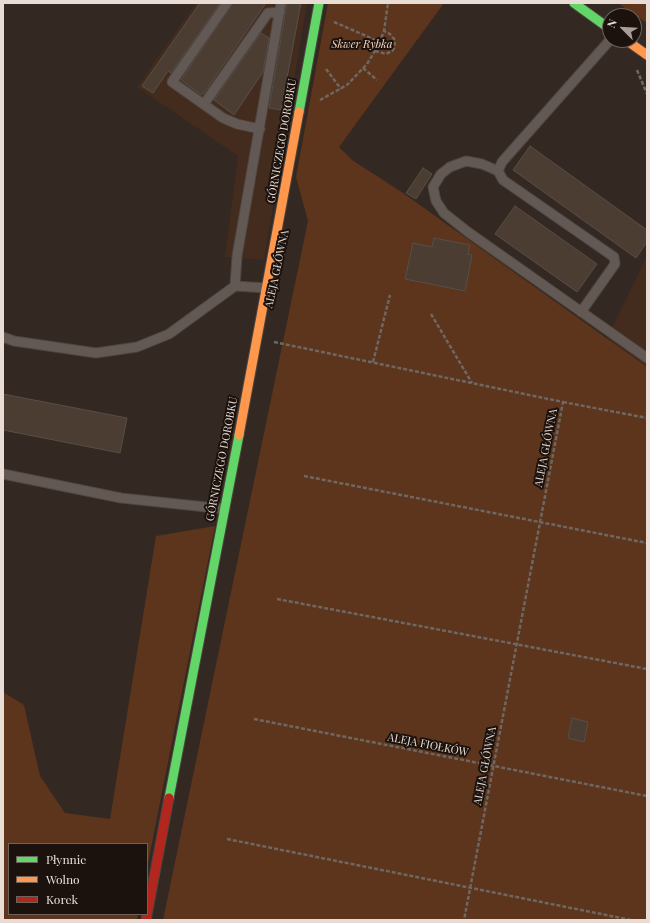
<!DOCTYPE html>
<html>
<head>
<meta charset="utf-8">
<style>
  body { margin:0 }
  #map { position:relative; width:650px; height:923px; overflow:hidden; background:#332822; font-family:"Playfair Display",serif }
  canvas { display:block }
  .frame { position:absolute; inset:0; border:4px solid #e9dcd4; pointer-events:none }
  .legend { position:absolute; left:8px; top:843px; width:140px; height:72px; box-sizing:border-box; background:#1b120d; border:1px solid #6d635d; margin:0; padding:5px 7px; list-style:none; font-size:12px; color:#e9dcd4 }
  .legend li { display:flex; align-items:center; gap:8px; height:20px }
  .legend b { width:20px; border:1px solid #6d635d }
  .north { position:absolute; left:602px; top:8px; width:40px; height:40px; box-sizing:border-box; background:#1b120d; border:1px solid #6d635d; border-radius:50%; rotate:294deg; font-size:11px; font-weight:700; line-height:16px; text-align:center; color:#e9dcd4 }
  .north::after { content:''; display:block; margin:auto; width:14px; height:18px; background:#a99d96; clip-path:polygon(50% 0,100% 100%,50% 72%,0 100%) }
</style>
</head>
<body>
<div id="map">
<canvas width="650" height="923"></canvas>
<div class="frame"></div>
<ul class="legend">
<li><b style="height:5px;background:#63d668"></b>Płynnie</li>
<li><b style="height:5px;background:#ff974d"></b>Wolno</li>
<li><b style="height:5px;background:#b3261e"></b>Korek</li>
</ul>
<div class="north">N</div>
</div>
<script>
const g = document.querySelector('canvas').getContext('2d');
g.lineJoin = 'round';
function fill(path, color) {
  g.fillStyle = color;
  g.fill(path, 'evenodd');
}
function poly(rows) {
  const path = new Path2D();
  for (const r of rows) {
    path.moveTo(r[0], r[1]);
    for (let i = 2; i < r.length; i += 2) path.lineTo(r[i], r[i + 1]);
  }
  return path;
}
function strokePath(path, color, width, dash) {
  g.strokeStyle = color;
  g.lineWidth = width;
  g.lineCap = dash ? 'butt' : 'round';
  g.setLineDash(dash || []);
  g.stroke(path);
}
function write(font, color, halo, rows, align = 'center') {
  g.font = font + ' "Playfair Display",serif';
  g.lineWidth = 4;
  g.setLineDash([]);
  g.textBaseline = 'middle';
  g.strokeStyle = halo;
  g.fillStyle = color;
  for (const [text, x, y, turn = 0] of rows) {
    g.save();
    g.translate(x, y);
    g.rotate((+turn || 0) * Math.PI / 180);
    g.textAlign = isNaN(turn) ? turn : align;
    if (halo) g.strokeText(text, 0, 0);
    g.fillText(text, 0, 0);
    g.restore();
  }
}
fill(poly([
  [196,3,307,3,264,260,225,257,238,156,137,87],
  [647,256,647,367,607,338]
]), '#432b1d');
fill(poly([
  [328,3,444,3,339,147,352,160,403,193,647,367,647,920,163,920,308,221,296,177],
  [618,3,647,3,647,23,636,16],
  [215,526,147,868,147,844,9,844,9,914,138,914,137,920,3,920,3,692,24,705,40,776,65,813,110,819,156,536]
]), '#5c351c');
const building = poly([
  [200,3,220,3,171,73,168,71,153,93,142,86,200,3],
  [233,3,266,3,204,93,201,95,181,80,233,3],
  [287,3,301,3,281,110,269,108,287,3],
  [261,33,269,38,263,72,234,115,214,100,261,33],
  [530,146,647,230,647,242,636,258,513,170,530,146],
  [423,168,432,174,416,199,406,193,423,168],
  [515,206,597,264,577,292,495,234,515,206],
  [434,238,470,245,468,254,472,255,465,291,405,279,413,243,432,247,434,238],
  [3,394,127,418,120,453,3,430,3,394],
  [572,718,588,722,584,742,568,738,572,718]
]);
fill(building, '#4c3d32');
strokePath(building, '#584e48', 1);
const lane = poly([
  [227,3,172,82,223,118,237,124,260,129],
  [204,104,268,13,280,12],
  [498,171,482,164,466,161,450,167,441,174,433,187,436,201,444,213,468,232,647,358],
  [235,286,237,256,281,3],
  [581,312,615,264,614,257,503,180,498,171,502,162,610,40],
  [3,337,14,341,96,353,137,347,169,334,235,286,267,288],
  [3,474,121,498,225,509]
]);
const fast = poly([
  [574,3,610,29],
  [299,112,319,3],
  [169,798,239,435]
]);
const slow = poly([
  [626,40,647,55],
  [239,435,299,112]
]);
const jam = poly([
  [146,920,169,798]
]);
strokePath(lane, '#4e4640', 11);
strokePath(fast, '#4e4640', 11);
strokePath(slow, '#4e4640', 11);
strokePath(jam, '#4e4640', 11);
strokePath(poly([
  [334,22,394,48],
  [375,51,386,54,392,51,394,48,395,40,390,34,384,31],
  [363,68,377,80],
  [326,69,341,89],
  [637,70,647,94],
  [320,100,347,85,367,64,378,46,384,31,388,3],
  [431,314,472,383],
  [274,342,563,402,464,920],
  [373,362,390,295],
  [563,402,647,418],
  [304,476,647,543],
  [277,599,647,669],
  [254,719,647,796],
  [227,839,631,920]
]), '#6f6762', 2.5, [4, 2]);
strokePath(lane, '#635954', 9);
strokePath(fast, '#63d668', 9);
strokePath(slow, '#ff974d', 9);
strokePath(jam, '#b3261e', 9);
write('italic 11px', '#fbd7c2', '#1b120d', [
  ["Skwer Rybka",362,45]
]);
write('11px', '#e9dcd4', '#1b120d', [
  ["GÓRNICZEGO DOROBKU",282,141,-80],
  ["ALEJA GŁÓWNA",277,269,-78],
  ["ALEJA GŁÓWNA",546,448,-79],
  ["GÓRNICZEGO DOROBKU",222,459,-79],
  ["ALEJA FIOŁKÓW",428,745,11],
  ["ALEJA GŁÓWNA",485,766,-79]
]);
</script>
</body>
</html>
